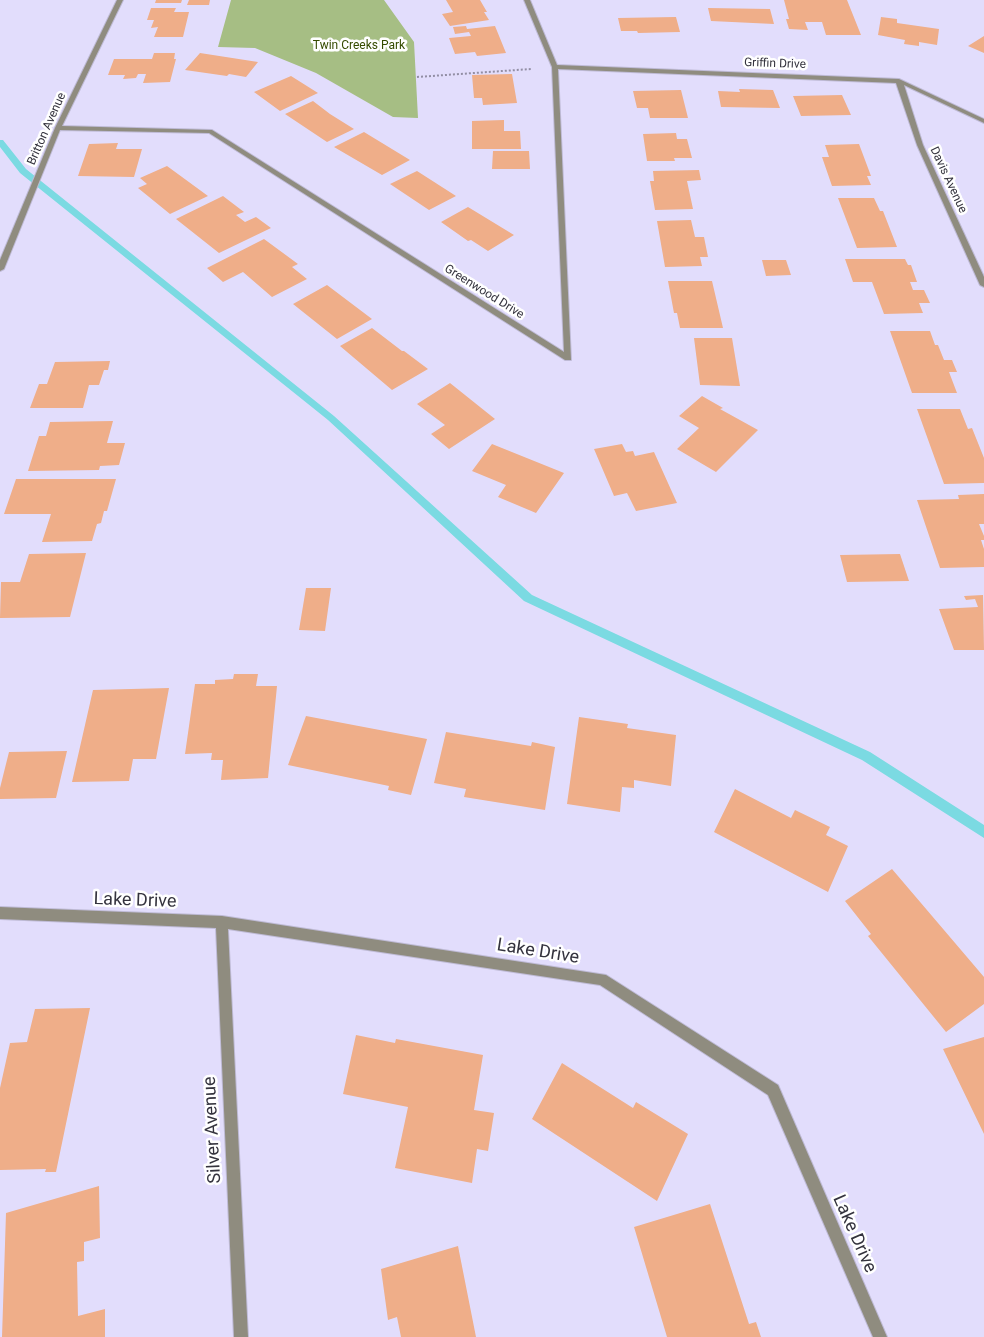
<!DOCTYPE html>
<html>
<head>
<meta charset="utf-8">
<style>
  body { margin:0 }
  canvas { display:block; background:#e2ddfc }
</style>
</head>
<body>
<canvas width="984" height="1337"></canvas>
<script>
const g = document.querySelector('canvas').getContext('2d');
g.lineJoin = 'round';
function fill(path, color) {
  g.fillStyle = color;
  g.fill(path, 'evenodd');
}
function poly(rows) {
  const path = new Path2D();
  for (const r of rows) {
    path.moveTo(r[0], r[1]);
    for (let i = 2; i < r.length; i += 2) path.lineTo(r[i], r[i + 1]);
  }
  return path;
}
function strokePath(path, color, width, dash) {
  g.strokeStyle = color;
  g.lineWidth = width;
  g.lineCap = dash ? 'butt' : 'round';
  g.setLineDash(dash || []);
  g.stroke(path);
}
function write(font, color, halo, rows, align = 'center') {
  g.font = font + ' Roboto,sans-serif';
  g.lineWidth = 5;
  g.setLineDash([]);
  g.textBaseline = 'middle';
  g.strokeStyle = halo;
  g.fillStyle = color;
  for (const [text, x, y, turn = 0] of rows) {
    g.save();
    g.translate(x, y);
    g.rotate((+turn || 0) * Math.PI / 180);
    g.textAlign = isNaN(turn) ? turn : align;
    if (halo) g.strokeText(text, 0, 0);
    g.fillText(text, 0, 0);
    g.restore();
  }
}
fill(poly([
  [231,0,384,0,414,42,418,118,393,117,316,73,255,48,218,47]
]), '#a6be84');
fill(poly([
  [0,140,3,140,26,169,334,416,532,595,870,752,984,825,984,838,862,760,524,601,328,420,20,173,0,147,0,140]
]), '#7bdae2');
fill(poly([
  [156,0,182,0,181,3,155,3],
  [189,0,210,0,209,5,187,5],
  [446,0,480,0,487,12,484,12,489,20,450,26,442,14,453,12],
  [784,0,847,0,861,35,826,35,822,22,805,22,808,30,789,29,786,19,789,19],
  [151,8,176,8,174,12,189,12,183,37,154,37,158,27,151,28,154,20,147,20],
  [708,8,770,9,774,24,711,21],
  [676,17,680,32,638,33,637,31,621,31,618,18],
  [881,17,897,19,897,23,939,29,937,45,919,42,919,46,904,44,905,40,878,35],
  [466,26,467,29,495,26,506,53,477,56,475,52,455,54,449,38,471,36,469,32,455,34,453,27],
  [984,36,984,53,968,46],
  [154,53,175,53,174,59,176,59,170,82,143,83,146,74,138,74,136,78,123,79,125,75,108,75,114,59,152,59],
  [200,53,258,62,246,77,229,74,227,76,185,70],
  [512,74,517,103,483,105,482,98,474,98,472,75],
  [291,76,318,93,280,111,254,92],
  [739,89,773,90,780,108,721,107,718,91,740,92],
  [681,90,688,118,650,118,648,108,637,108,633,91],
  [842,95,851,115,801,116,793,96],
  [313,101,330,114,354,129,327,142,285,114],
  [504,120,504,131,520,131,521,149,472,149,472,121],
  [364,132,410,160,382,175,334,147],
  [676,133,677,139,687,139,692,158,674,158,675,161,647,161,643,134],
  [118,143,116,149,142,149,134,177,78,176,89,144],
  [859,144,871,176,867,176,871,185,832,186,822,157,829,157,825,145],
  [493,151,529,151,530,169,492,169],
  [167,166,208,196,170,214,138,188,147,184,140,178],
  [699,170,701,180,687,181,693,209,655,210,650,181,654,181,653,171],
  [417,171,456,196,429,210,390,184],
  [223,196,244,212,236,215,245,222,256,217,271,228,219,253,176,219],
  [838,198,874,198,880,211,883,211,897,247,857,248],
  [468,207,514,235,488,251,471,240,468,241,441,222],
  [691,220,695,237,704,237,708,257,700,257,702,266,665,267,657,221],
  [264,239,298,264,292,267,307,279,272,297,243,272,223,282,207,268],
  [845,259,905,259,908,265,911,265,917,282,910,282,913,290,924,290,930,303,919,303,923,313,884,314,872,282,853,282],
  [762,260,786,260,791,275,766,276],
  [668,281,712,281,723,328,680,328,677,313,674,313],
  [327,285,372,319,337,339,293,304],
  [372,328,402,351,404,351,428,369,392,390,340,346],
  [890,331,930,331,935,345,938,345,944,360,952,360,957,372,949,372,957,393,912,393],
  [694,338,732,338,740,386,700,385],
  [110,361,108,370,104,370,99,385,89,385,83,408,30,408,39,384,47,384,55,362],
  [450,383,495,419,449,449,431,434,445,425,417,404],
  [702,396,723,408,720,409,758,430,716,472,677,449,699,428,679,416],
  [917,409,960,409,968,429,972,428,984,458,984,483,944,484],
  [113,421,107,443,125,443,119,465,100,466,99,470,28,471,39,436,46,436,50,422],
  [492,444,564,473,536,513,498,497,506,485,472,471],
  [622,444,626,452,633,451,635,456,654,452,677,503,636,511,627,493,614,496,594,449],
  [16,479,116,479,107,511,104,511,101,523,97,524,92,541,42,542,51,514,4,514],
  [984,494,984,524,979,524,984,536,984,540,981,540,984,549,984,567,940,568,917,500,959,499,958,495],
  [86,553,70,617,0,618,1,582,20,582,29,554],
  [900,554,909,581,847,582,840,555],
  [306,588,331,588,325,631,299,630],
  [983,595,984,650,954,650,939,609,978,607,975,599,966,600,964,596],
  [234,674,258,674,256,686,277,686,268,778,221,780,223,760,211,760,212,753,185,754,195,684,215,684,215,680,233,679],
  [169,688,156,759,133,759,129,781,72,782,93,690],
  [306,716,427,739,411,795,388,790,389,786,288,765],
  [579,717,628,724,627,728,676,735,671,786,634,780,634,788,622,787,620,812,567,804],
  [446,732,531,746,532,742,555,747,545,810,464,797,466,789,434,783],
  [67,751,56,798,0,799,0,788,9,752],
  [735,789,791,818,795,810,830,827,826,835,848,846,828,892,714,832],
  [892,869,984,977,984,1004,946,1032,868,936,871,934,845,901],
  [90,1008,56,1172,45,1172,46,1169,0,1170,0,1088,10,1043,27,1042,35,1009],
  [356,1035,395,1043,396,1039,483,1055,474,1110,494,1113,488,1151,477,1149,472,1183,395,1168,408,1107,343,1094],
  [984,1037,984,1134,943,1049],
  [562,1063,633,1108,636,1102,688,1134,657,1201,532,1119],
  [99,1186,100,1238,84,1242,84,1261,77,1262,78,1316,105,1309,105,1337,2,1337,6,1213],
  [710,1204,749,1324,756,1322,761,1337,667,1337,634,1227],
  [458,1246,476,1337,401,1337,397,1317,388,1320,381,1269]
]), '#efae89');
const minor = poly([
  [117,0,123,0,62,126,212,130,564,352,552,67,524,0,530,0,557,65,899,79,984,119,984,123,982,122,904,85,923,145,984,277,984,287,980,285,917,145,896,83,558,69,571,360,565,360,209,133,60,130,4,269,0,271,0,260,55,128,117,0],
  [0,907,222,916,606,975,778,1085,887,1337,873,1337,768,1095,600,985,228,929,248,1337,234,1337,216,928,0,919,0,907]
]);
strokePath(minor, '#bfbbd6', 2);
strokePath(poly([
  [417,77,531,69]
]), '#928ea4', 2, [2, 2]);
fill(minor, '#8f8c7f');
write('12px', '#354b00', '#fff', [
  ["Twin Creeks Park",359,46]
]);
write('12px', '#34333e', '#fff', [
  ["Griffin Drive",775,64,2],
  ["Britton Avenue",47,129,-66],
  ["Davis Avenue",948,180,65],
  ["Greenwood Drive",484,292,32]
]);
write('18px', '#34333e', '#fff', [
  ["Lake Drive",135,901,2],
  ["Lake Drive",538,952,9],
  ["Silver Avenue",213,1130,-93],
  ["Lake Drive",854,1234,66]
]);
</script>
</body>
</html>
